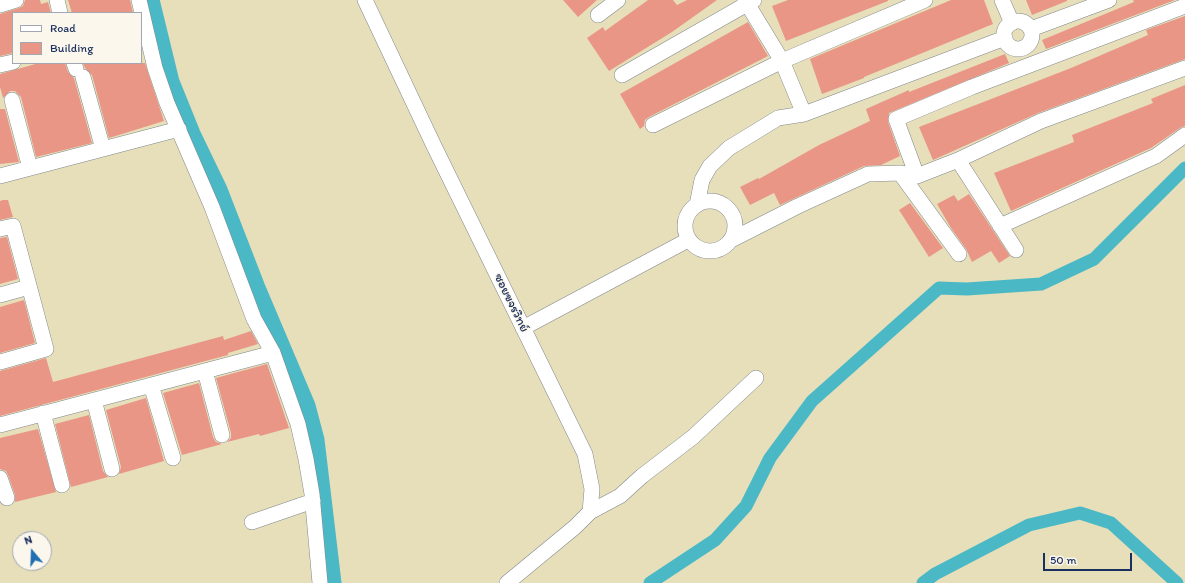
<!DOCTYPE html>
<html>
<head>
<meta charset="utf-8">
<style>
  body { margin:0 }
  #map { position:relative; width:1185px; height:583px; overflow:hidden; background:#e6dfba; font-family:Itim,sans-serif }
  canvas { display:block }
  .legend { position:absolute; left:12px; top:12px; width:130px; height:52px; box-sizing:border-box; background:#fbf7ec; border:1px solid #a1a7b3; margin:0; padding:5px 7px; list-style:none; font-size:12px; color:#1b2f5e }
  .legend li { display:flex; align-items:center; gap:8px; height:20px }
  .legend b { width:20px; border:1px solid #a1a7b3 }
  .north { position:absolute; left:12px; top:531px; width:40px; height:40px; box-sizing:border-box; background:#fbf7ec; border:1px solid #a1a7b3; border-radius:50%; rotate:341deg; font-size:11px; font-weight:700; line-height:16px; text-align:center; color:#1b2f5e }
  .north::after { content:''; display:block; margin:auto; width:14px; height:18px; background:#1f6fb2; clip-path:polygon(50% 0,100% 100%,50% 72%,0 100%) }
  .scale { position:absolute; left:1043px; top:553px; width:89px; height:18px; box-sizing:border-box; border:2px solid #1b2f5e; border-top:0; padding-left:5px; font-size:12px; line-height:14px; white-space:nowrap; color:#1b2f5e; -webkit-text-stroke:3px #fbf7ec; paint-order:stroke }
</style>
</head>
<body>
<div id="map">
<canvas width="1185" height="583"></canvas>
<ul class="legend">
<li><b style="height:5px;background:#fff"></b>Road</li>
<li><b style="height:11px;background:#ea9687"></b>Building</li>
</ul>
<div class="north">N</div>
<div class="scale">50 m</div>
</div>
<script>
const g = document.querySelector('canvas').getContext('2d');
g.lineJoin = 'round';
function poly(rows) {
  const path = new Path2D();
  for (const r of rows) {
    if (r.length === 3) {
      path.moveTo(r[0] + r[2], r[1]);
      path.arc(r[0], r[1], r[2], 0, 2 * Math.PI);
      continue;
    }
    path.moveTo(r[0], r[1]);
    for (let i = 2; i < r.length; i += 2) path.lineTo(r[i], r[i + 1]);
  }
  return path;
}
function strokePath(path, color, width, dash) {
  g.strokeStyle = color;
  g.lineWidth = width;
  g.lineCap = dash ? 'butt' : 'round';
  g.setLineDash(dash || []);
  g.stroke(path);
}
function fill(path, color) {
  g.fillStyle = color;
  g.fill(path, 'evenodd');
}
function write(font, color, halo, rows, align = 'center') {
  g.font = font + ' Itim,"Playpen Sans Thai",sans-serif';
  g.lineWidth = 3;
  g.setLineDash([]);
  g.textBaseline = 'middle';
  g.strokeStyle = halo;
  g.fillStyle = color;
  for (const [text, x, y, turn = 0] of rows) {
    g.save();
    g.translate(x, y);
    g.rotate((+turn || 0) * Math.PI / 180);
    g.textAlign = isNaN(turn) ? turn : align;
    if (halo) g.strokeText(text, 0, 0);
    g.fillText(text, 0, 0);
    g.restore();
  }
}
strokePath(poly([
  [650,583,715,540,746,506,770,458,812,401,939,288,967,289,1041,284,1094,259,1185,168],
  [923,583,935,574,1029,525,1080,513,1111,523,1177,583]
]), '#4bb8c6', 13);
strokePath(poly([
  [149,0,169,82,190,134,217,190,255,288,305,406,314,440,331,583]
]), '#4bb8c6', 21);
fill(poly([
  [25,0,40,0,41,4,48,2,51,13,13,13,13,53,0,56,0,14,19,8,23,6],
  [68,0,130,0,133,13,72,13],
  [563,0,597,0,578,17],
  [648,0,673,0,677,5,687,0,717,0,672,32,609,71,587,38,603,27,605,31],
  [788,0,888,0,888,1,786,41,772,6],
  [951,0,984,0,993,24,864,77,864,78,822,94,810,59],
  [1026,0,1067,0,1067,1,1032,15],
  [1133,0,1175,0,1046,49,1042,40,1134,2],
  [1185,16,1185,59,1038,113,933,160,919,127,1071,68,1148,35,1146,30],
  [748,22,768,56,649,117,645,120,644,126,640,129,620,94],
  [1005,54,1009,63,889,113,888,122,900,156,881,165,864,166,780,205,774,193,750,205,740,187,758,178,759,179,819,145,870,121,866,109,909,90,909,92],
  [39,63,65,63,68,72,74,78,92,143,36,157,21,97,15,91,10,91,3,98,0,87,0,74],
  [83,63,145,63,164,121,109,138,92,75,85,68],
  [1185,85,1185,126,1180,128,1151,148,1011,211,994,173,1074,142,1072,135,1153,103,1151,99],
  [0,109,5,109,19,162,0,164],
  [969,194,1010,256,999,263,991,251,972,262,966,249,951,228,937,204,954,195,958,201],
  [3,200,8,200,13,217,0,220,0,201],
  [910,203,943,248,929,257,899,210],
  [7,237,18,279,0,284,0,238],
  [24,300,35,343,0,353,0,307],
  [251,331,258,344,228,353,228,355,0,416,0,371,46,358,53,382,223,336,224,340],
  [267,364,289,428,260,436,259,434,227,442,231,438,231,433,216,378],
  [199,383,213,437,216,442,222,444,182,455,163,393],
  [146,398,164,461,119,474,121,467,106,410],
  [89,415,103,471,108,477,71,487,55,424],
  [38,429,56,492,15,502,15,495,8,475,6,471,0,469,0,438]
]), '#ea9687');
const minor = poly([
  [57,0,60,13],
  [139,0,155,68,167,103,212,207,254,319,273,353,298,424,306,459,312,494,320,583],
  [365,0,434,146,585,454,592,489,590,512,575,527,507,583],
  [1002,0,1012,23],
  [0,5,16,0],
  [598,15,618,0],
  [1018,35,14],
  [1031,29,1109,0],
  [74,63,76,69],
  [0,65,13,62],
  [622,75,754,0],
  [83,77,103,149],
  [12,100,30,168],
  [804,114,1005,38],
  [653,125,782,61,925,0],
  [958,160,1016,250],
  [900,173,959,254],
  [0,176,179,129],
  [917,176,896,119,972,87,1185,6],
  [710,226,25],
  [697,205,702,180,710,166,729,148,778,118,804,114,782,61,745,0],
  [1000,226,1156,156,1185,135],
  [0,229,13,226,46,349,0,362],
  [731,240,798,206,868,174,900,173,917,176,958,160,1041,121,1185,68],
  [0,295,29,287],
  [523,328,688,240],
  [205,371,222,435],
  [151,385,173,458],
  [94,400,112,469],
  [43,413,62,485],
  [0,425,273,353],
  [0,478,7,498],
  [590,512,620,496,642,476,693,437,756,378],
  [252,522,313,501]
]);
strokePath(minor, '#80878c', 16);
strokePath(minor, '#fff', 15);
write('13px', '#1b2f5e', '#fbf7ec', [
  ["ซอยขจรวิทย์",511,303,64]
]);
</script>
</body>
</html>
